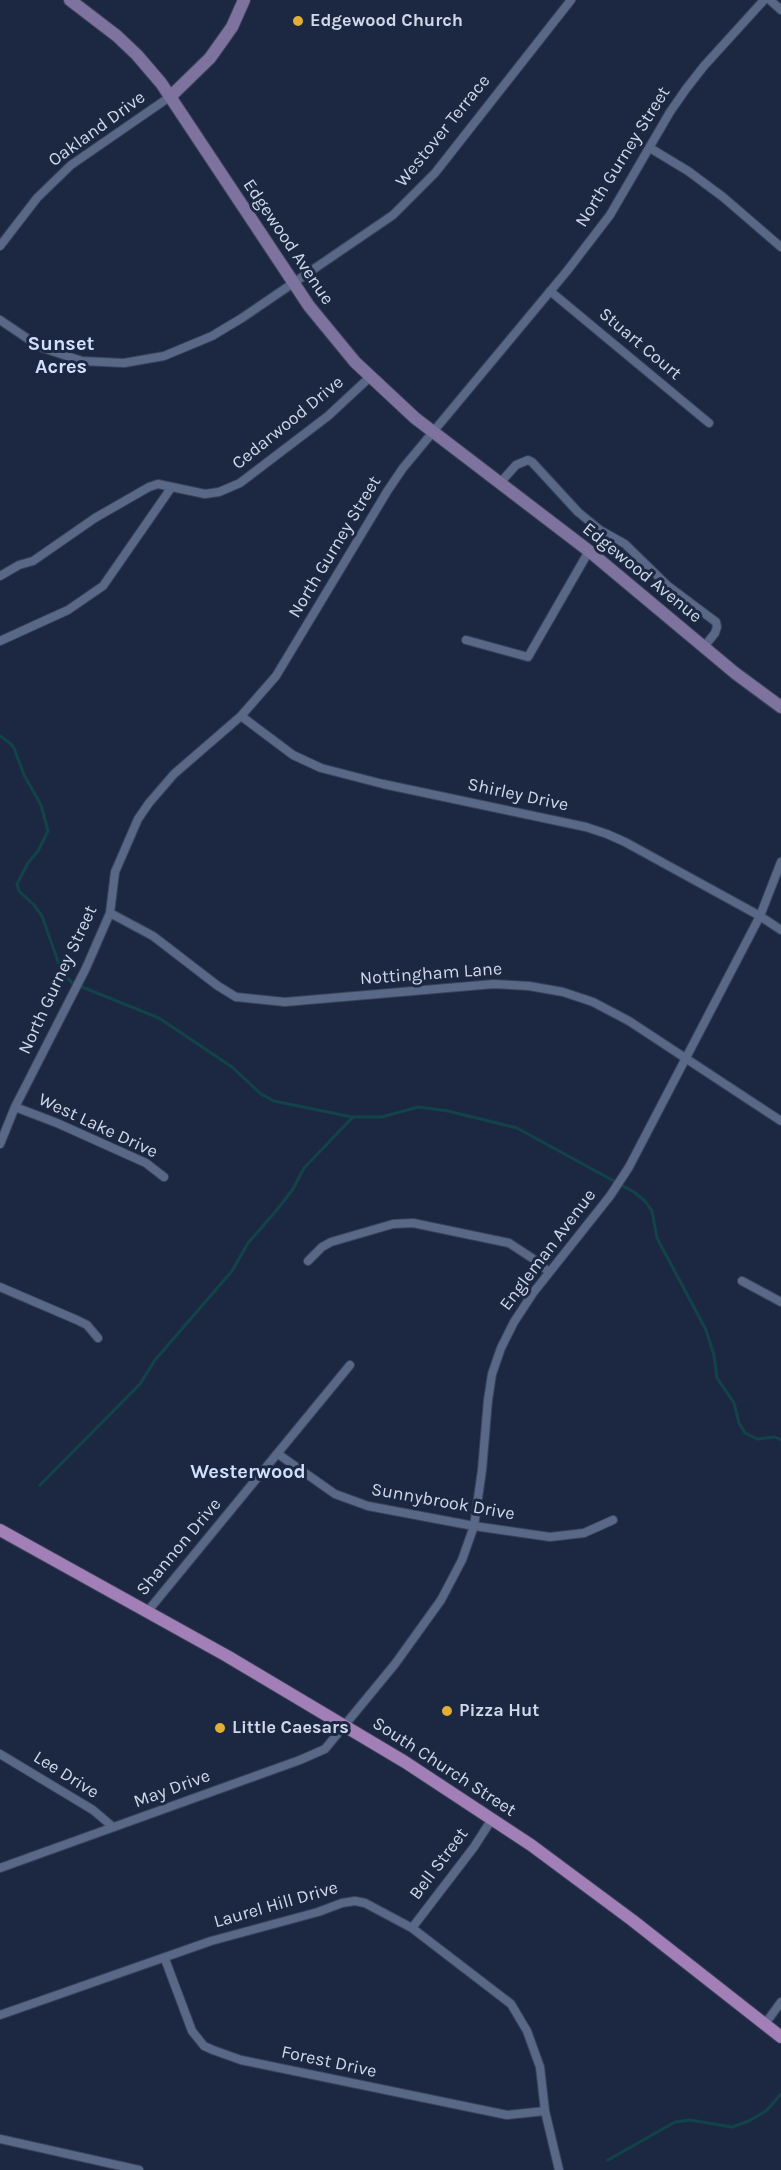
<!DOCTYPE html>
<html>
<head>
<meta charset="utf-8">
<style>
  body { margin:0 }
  canvas { display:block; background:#1c2842 }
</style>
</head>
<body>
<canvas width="781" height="2170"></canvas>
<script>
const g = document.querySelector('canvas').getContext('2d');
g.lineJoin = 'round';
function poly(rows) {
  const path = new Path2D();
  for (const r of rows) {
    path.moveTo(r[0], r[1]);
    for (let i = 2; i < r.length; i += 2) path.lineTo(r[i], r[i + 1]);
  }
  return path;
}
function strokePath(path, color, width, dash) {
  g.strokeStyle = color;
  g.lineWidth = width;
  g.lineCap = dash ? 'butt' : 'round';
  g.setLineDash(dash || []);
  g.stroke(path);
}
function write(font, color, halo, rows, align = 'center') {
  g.font = font + ' Karla,sans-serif';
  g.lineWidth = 6;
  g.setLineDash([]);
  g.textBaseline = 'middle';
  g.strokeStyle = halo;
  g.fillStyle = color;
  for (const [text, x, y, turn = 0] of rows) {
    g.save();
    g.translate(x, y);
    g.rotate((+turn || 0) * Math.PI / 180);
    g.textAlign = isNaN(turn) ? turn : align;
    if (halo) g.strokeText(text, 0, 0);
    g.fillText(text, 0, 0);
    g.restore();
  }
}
strokePath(poly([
  [0,736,11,744,14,748,24,775,41,805,48,831,38,851,28,863,17,884,19,891,34,905,42,916,61,970,72,983,159,1018,232,1067,261,1094,274,1101,352,1117,382,1117,418,1107,448,1111,517,1128,634,1192,645,1201,652,1211,657,1238,706,1330,714,1355,717,1378,734,1403,739,1423,745,1433,757,1439,775,1437,781,1440],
  [40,1485,140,1384,155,1360,232,1271,248,1243,276,1211,293,1189,304,1168,352,1118],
  [608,2160,675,2122,690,2120,732,2127,749,2121,766,2111,781,2094]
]), '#114348', 3);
const street = poly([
  [770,0,781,10],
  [650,148,688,171,723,197,781,247],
  [0,246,37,198,71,165,171,96],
  [550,291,709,423],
  [0,320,40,347,82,361,124,363,164,356,212,336,242,318,393,215,435,173,571,0],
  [500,483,516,465,528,460,532,462,578,512,600,530,625,544,668,586,716,622,717,627,715,633,704,647],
  [0,576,19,565,33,561,95,518,149,487,158,484,205,494,219,492,240,483,328,416,370,377],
  [466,640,528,657,589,551],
  [0,641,68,610,103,586,171,488],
  [241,716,293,755,321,768,383,784,586,827,607,834,625,842,760,916,781,930],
  [110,913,153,936,218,986,236,997,285,1002,494,984,529,986,563,992,593,1002,629,1021,781,1121],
  [15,1107,57,1123,146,1163,164,1177],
  [0,1144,15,1107,86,968,110,913,115,872,138,819,149,803,174,774,241,716,276,676,388,490,403,468,567,271,610,215,670,112,686,89,704,66,764,0],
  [308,1261,322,1247,331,1242,393,1224,413,1223,509,1243,532,1258,549,1272],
  [742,1281,781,1302],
  [0,1287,77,1320,87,1325,98,1338],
  [278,1454,335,1494,368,1506,474,1526,550,1537,584,1533,613,1520],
  [147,1612,350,1365],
  [0,1754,93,1810,113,1827],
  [0,1868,300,1760,325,1749,395,1664,441,1600,462,1560,474,1526,482,1470,488,1400,492,1374,501,1348,514,1322,533,1293,610,1196,629,1167,760,916,781,862],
  [412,1928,474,1847,492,1819],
  [165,1959,192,2031,204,2046,213,2050,241,2060,507,2115,545,2111],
  [0,2015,211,1941,318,1912,342,1903,355,1901,365,1903,412,1928,511,2004,527,2031,540,2067,545,2111,559,2170],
  [765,2024,781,2002],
  [0,2139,139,2170]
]);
const secondary = poly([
  [70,0,117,36,137,55,161,83,309,306,355,362,415,418,589,551,735,673,781,707],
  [171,96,210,58,232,27,244,0]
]);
const primary = poly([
  [0,1530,227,1656,405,1762,531,1845,632,1920,781,2037]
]);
strokePath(street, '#3a435a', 10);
strokePath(secondary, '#3a435a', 14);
strokePath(primary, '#3a435a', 14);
strokePath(street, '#5a6887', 8);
strokePath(secondary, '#7e739e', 12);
strokePath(primary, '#a27fb6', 12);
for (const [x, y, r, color] of [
  [298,21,6,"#e1af34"],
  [447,1711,6,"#e1af34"],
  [220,1728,6,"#e1af34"]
]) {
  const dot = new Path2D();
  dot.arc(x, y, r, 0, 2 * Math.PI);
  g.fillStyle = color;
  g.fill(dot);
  strokePath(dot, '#1c2842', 2);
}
write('bold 18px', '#cfd8e9', '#1c2842', [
  ["Edgewood Church",310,21],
  ["Pizza Hut",459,1711],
  ["Little Caesars",232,1728]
], 'left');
write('18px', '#cfd8e9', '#1c2842', [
  ["Oakland Drive",97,129,-36],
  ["Westover Terrace",443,131,-51],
  ["North Gurney Street",623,157,-58],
  ["Edgewood Avenue",288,242,56],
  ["Stuart Court",640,344,40],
  ["Cedarwood Drive",288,423,-39],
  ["North Gurney Street",335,547,-59],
  ["Edgewood Avenue",642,573,39],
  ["Shirley Drive",518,795,12],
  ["Nottingham Lane",431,974,-4],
  ["North Gurney Street",58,980,-65],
  ["West Lake Drive",98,1126,25],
  ["Engleman Avenue",548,1250,-53],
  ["Sunnybrook Drive",443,1502,10],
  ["Shannon Drive",179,1547,-50],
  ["South Church Street",444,1767,33],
  ["Lee Drive",66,1775,32],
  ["May Drive",172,1789,-20],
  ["Bell Street",439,1864,-53],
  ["Laurel Hill Drive",276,1905,-16],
  ["Forest Drive",329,2062,12]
]);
write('bold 20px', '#d2dffb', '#1c2842', [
  ["Sunset",61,344],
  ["Acres",61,367],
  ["Westerwood",248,1472]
]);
</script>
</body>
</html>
